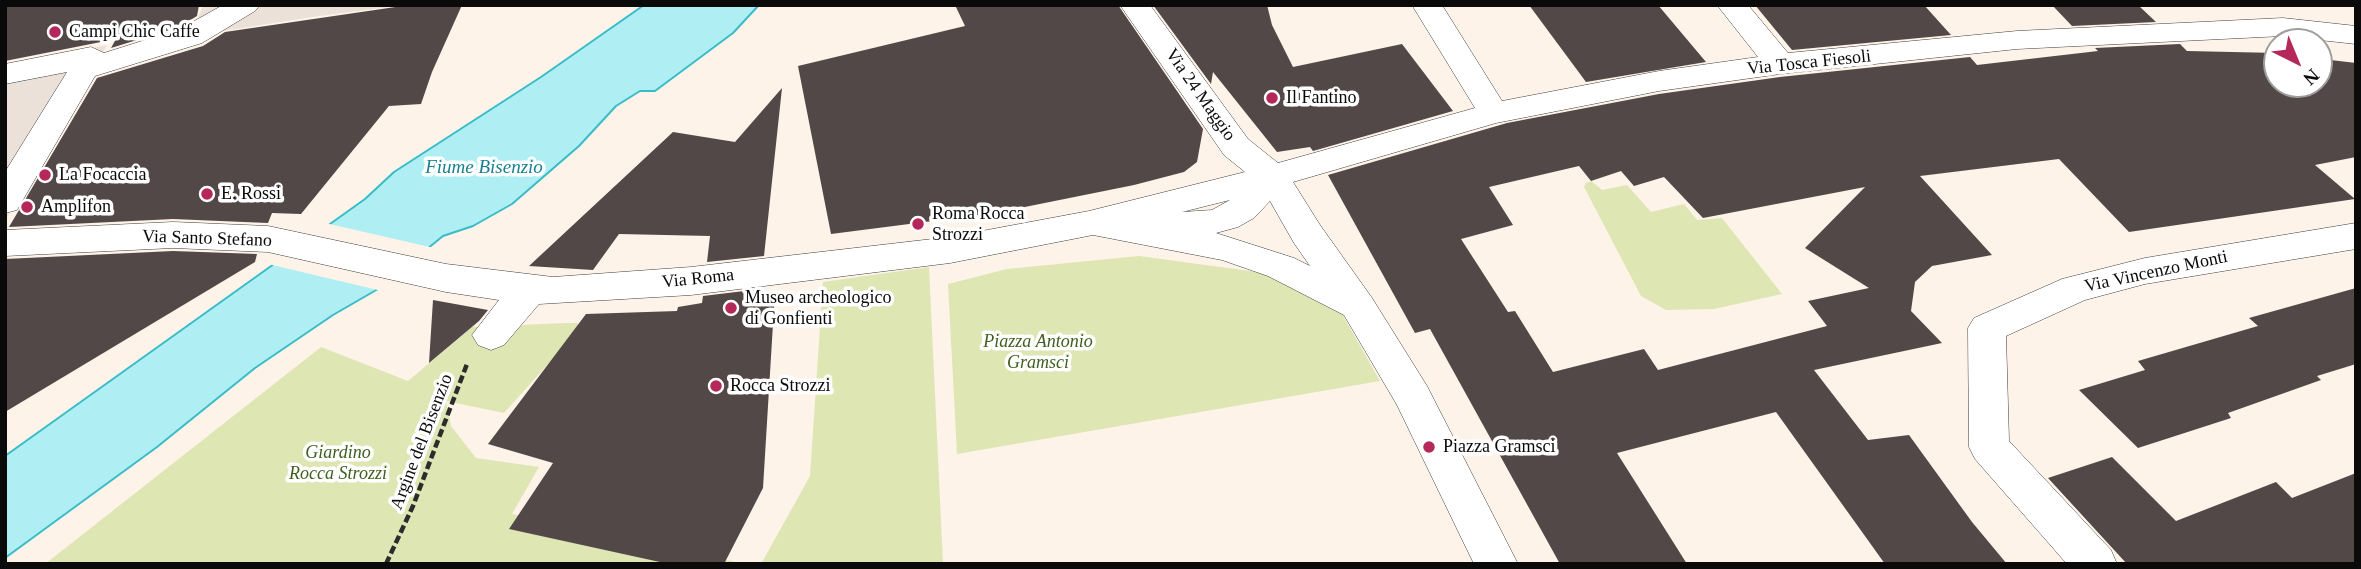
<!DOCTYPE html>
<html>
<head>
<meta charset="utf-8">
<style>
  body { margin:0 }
  #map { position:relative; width:2361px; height:569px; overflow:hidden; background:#fef3e8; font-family:Georgia,serif }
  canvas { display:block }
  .frame { position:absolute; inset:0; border:7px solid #0a0a0a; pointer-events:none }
  .north { position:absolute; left:2263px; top:28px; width:70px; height:70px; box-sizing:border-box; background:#fff; border:2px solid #9d9d9d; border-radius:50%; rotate:137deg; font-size:19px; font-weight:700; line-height:28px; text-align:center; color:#0a0a0a }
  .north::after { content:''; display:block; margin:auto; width:24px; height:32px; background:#b4285a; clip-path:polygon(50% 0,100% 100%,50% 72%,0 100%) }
</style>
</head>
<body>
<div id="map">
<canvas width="2361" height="569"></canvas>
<div class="frame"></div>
<div class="north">N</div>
</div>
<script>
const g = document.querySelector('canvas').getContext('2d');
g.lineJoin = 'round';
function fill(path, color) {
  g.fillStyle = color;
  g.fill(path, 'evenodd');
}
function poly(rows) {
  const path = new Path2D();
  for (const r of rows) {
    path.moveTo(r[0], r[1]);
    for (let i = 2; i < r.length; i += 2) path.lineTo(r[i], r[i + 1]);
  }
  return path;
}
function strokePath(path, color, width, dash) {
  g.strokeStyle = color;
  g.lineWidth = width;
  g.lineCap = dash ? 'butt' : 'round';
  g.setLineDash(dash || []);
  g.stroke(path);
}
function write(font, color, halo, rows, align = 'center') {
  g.font = font + ' Georgia,serif';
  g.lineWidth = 7;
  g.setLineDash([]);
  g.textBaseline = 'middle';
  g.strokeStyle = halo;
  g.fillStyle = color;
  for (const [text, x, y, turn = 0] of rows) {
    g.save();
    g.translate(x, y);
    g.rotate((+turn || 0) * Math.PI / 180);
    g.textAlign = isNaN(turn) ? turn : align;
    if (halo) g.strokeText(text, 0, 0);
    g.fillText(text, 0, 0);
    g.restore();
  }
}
fill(poly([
  [1591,181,1602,190,1627,185,1651,212,1684,204,1697,220,1722,218,1782,294,1714,309,1666,310,1641,296,1584,187,1586,183],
  [1139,256,1265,273,1341,312,1380,381,957,454,948,284,1007,269],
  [929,267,943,564,761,564,810,476,823,282],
  [567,323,578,323,575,334,504,413,446,401,451,426,476,458,539,467,512,514,745,564,45,564,321,347,408,381,472,327]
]), '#dee6b4');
fill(poly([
  [203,5,404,5,312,17,191,36],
  [107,45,95,67,5,221,5,66]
]), '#ece1d9');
const water = poly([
  [644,5,759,5,733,33,655,91,640,91,616,106,579,146,512,204,473,226,443,236,378,289,333,315,255,368,157,447,5,558,5,456,365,199,394,172,541,77,644,5]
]);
fill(water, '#afeff3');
strokePath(water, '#39bbc8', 2);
fill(poly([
  [325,223,434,248,382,291,268,264]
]), '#fef3e8');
fill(poly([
  [5,5,199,5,197,16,179,27,111,48,116,39,5,61],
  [409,5,462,5,432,72,421,104,389,106,301,214,272,213,268,223,173,219,9,227,97,78,203,46,225,32],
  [955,5,1118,5,1203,129,1197,162,1184,172,1134,185,995,213,831,234,798,66,965,26],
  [1153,5,1267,5,1272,25,1293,67,1402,44,1453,111,1313,151,1310,147,1277,152,1213,72,1211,84],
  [1529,5,1658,5,1706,62,1586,82],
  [1755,5,1924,5,1951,35,1792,50],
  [2052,5,2138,5,2156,22,2072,26],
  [2180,44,2187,51,2277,53,2277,84,2319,84,2319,56,2322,59,2356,63,2356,157,2315,165,2355,199,2129,232,2059,159,1920,176,1992,255,1932,266,1915,282,1911,311,1942,343,1814,370,1868,440,1909,435,1972,522,2007,564,1885,564,1776,412,1617,453,1687,564,1560,564,1430,329,1415,333,1328,175,1507,123,1659,94,1780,77,1970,57,1977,65,2098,51,2095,48],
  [1579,166,1591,181,1621,171,1634,186,1664,177,1703,218,1865,187,1805,248,1869,288,1808,301,1827,326,1658,370,1644,349,1553,372,1515,311,1508,312,1461,239,1513,225,1489,187],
  [782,88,764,256,707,262,710,236,619,234,593,270,529,266,673,132,735,142],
  [173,251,257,254,255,262,5,412,5,259],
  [2356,288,2356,364,2317,376,2321,380,2228,413,2231,418,2138,448,2079,390,2145,370,2138,361,2258,326,2249,318],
  [761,289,761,294,775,291,763,488,724,564,669,564,509,529,553,463,488,444,586,314,677,311,678,307,702,303,703,296],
  [433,300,488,310,479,321,429,363],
  [2112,457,2176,521,2276,482,2292,498,2356,473,2356,564,2127,564,2048,478]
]), '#524847');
const street = poly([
  [223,5,260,5,255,11,202,43,95,76,17,210,5,213,5,172,67,72,5,84,5,64,91,47,104,53,180,29,223,5],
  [1120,5,1150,5,1248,139,1278,163,1475,108,1412,5,1442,5,1502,101,1659,71,1758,57,1717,5,1748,5,1788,53,2017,31,2283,18,2356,26,2356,44,2283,36,2017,49,1780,74,1659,91,1496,123,1293,182,1320,225,1372,298,1427,386,1518,564,1474,564,1397,405,1344,315,1268,276,1222,260,1093,235,950,263,691,295,539,304,504,345,491,350,478,345,472,335,499,300,446,292,268,252,173,248,5,256,5,230,173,222,268,226,446,264,553,277,691,267,950,237,1089,211,1245,172,1224,155,1120,5],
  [1230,200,1212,210,1182,212,1230,200],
  [1270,201,1294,243,1310,266,1294,258,1216,233,1238,227,1254,218,1270,201],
  [2356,223,2356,249,2145,284,2085,300,2006,336,2009,441,2111,550,2117,564,2067,564,1975,459,1969,447,1968,328,1974,318,2062,279,2145,258,2356,223]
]);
strokePath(street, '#3d3d3d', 1);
strokePath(poly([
  [386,564,413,506,467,364]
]), '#2c2c2c', 4.5, [8, 3.5]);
fill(street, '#fff');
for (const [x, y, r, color] of [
  [55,32,7,"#b4285a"],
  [1272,98,7,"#b4285a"],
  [45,175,7,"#b4285a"],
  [207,194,7,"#b4285a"],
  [27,207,7,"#b4285a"],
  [918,224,7,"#b4285a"],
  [731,308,7,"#b4285a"],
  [716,386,7,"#b4285a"],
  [1429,447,7,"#b4285a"]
]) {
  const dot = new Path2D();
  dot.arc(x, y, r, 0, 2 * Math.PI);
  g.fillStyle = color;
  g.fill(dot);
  strokePath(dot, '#fff', 2.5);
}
write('18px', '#0a0a0a', '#fff', [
  ["Campi Chic Caffe",69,32],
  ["Il Fantino",1286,98],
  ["La Focaccia",59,175],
  ["E. Rossi",221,194],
  ["Amplifon",41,207],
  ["Roma Rocca",932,214],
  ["Strozzi",932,235],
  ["Museo archeologico",745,298],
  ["di Gonfienti",745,319],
  ["Rocca Strozzi",730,386],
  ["Piazza Gramsci",1443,447]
], 'left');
write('18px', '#0a0a0a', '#fff', [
  ["Via Tosca Fiesoli",1809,63,-6],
  ["Via 24 Maggio",1200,95,55],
  ["Via Santo Stefano",207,239,2],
  ["Via Vincenzo Monti",2156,272,-12],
  ["Via Roma",698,279,-6],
  ["Argine del Bisenzio",422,442,-69]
]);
write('italic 18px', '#3f5f1e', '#fff', [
  ["Piazza Antonio",1038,342],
  ["Gramsci",1038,363],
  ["Giardino",338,453],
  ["Rocca Strozzi",338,474]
]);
write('italic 19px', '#19808f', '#fff', [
  ["Fiume Bisenzio",484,168]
]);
</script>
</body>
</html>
